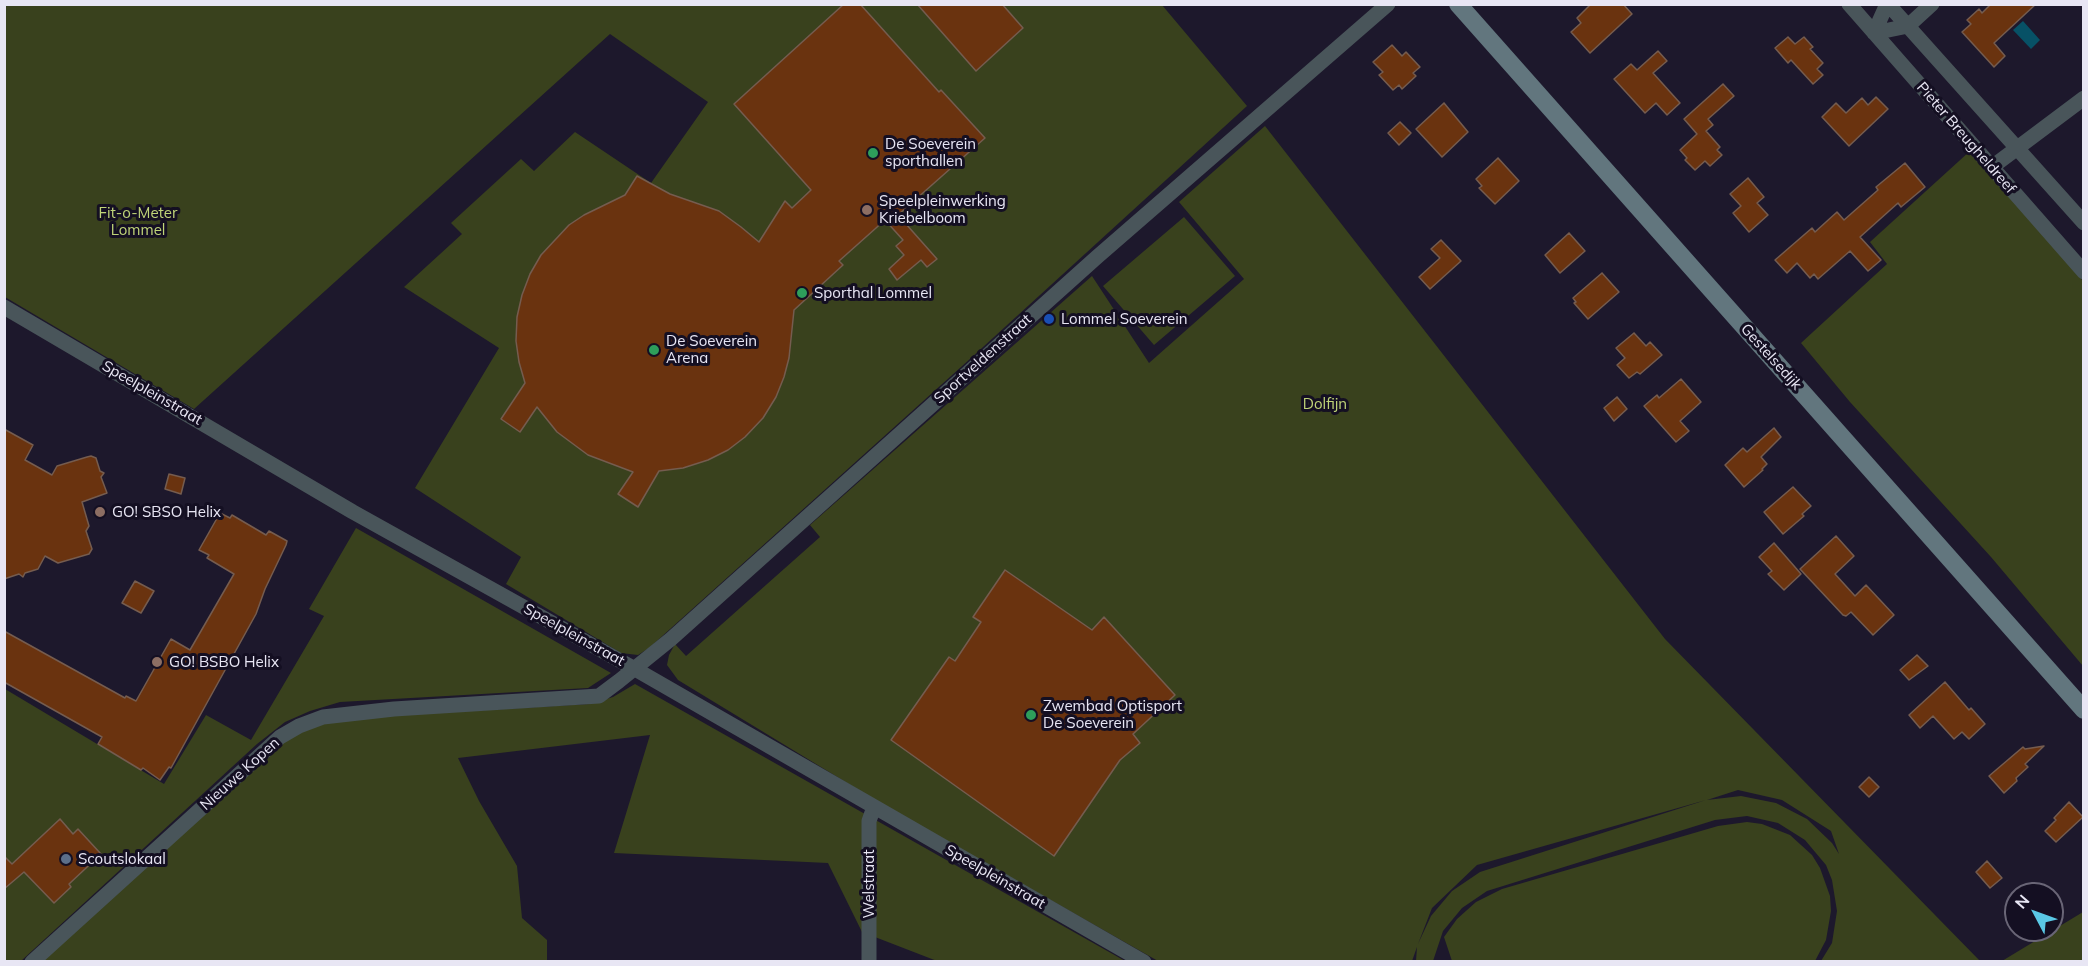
<!DOCTYPE html>
<html>
<head>
<meta charset="utf-8">
<style>
  body { margin:0 }
  #map { position:relative; width:2088px; height:966px; overflow:hidden; background:#1d182c; font-family:Mulish,sans-serif }
  canvas { display:block }
  .frame { position:absolute; inset:0; border:6px solid #e8e6f4; pointer-events:none }
  .north { position:absolute; left:2004px; top:882px; width:60px; height:60px; box-sizing:border-box; background:#140f22; border:2px solid #696576; border-radius:50%; rotate:311deg; font-size:16px; font-weight:700; line-height:24px; text-align:center; color:#e8e6f4 }
  .north::after { content:''; display:block; margin:auto; width:21px; height:27px; background:#5ac8e5; clip-path:polygon(50% 0,100% 100%,50% 72%,0 100%) }
</style>
</head>
<body>
<div id="map">
<canvas width="2088" height="966"></canvas>
<div class="frame"></div>
<div class="north">N</div>
</div>
<script>
const g = document.querySelector('canvas').getContext('2d');
g.lineJoin = 'round';
function fill(path, color) {
  g.fillStyle = color;
  g.fill(path, 'evenodd');
}
function poly(rows) {
  const path = new Path2D();
  for (const r of rows) {
    path.moveTo(r[0], r[1]);
    for (let i = 2; i < r.length; i += 2) path.lineTo(r[i], r[i + 1]);
  }
  return path;
}
function strokePath(path, color, width, dash) {
  g.strokeStyle = color;
  g.lineWidth = width;
  g.lineCap = dash ? 'butt' : 'round';
  g.setLineDash(dash || []);
  g.stroke(path);
}
function write(font, color, halo, rows, align = 'center') {
  g.font = font + ' Mulish,sans-serif';
  g.lineWidth = 6;
  g.setLineDash([]);
  g.textBaseline = 'middle';
  g.strokeStyle = halo;
  g.fillStyle = color;
  for (const [text, x, y, turn = 0] of rows) {
    g.save();
    g.translate(x, y);
    g.rotate((+turn || 0) * Math.PI / 180);
    g.textAlign = isNaN(turn) ? turn : align;
    if (halo) g.strokeText(text, 0, 0);
    g.fillText(text, 0, 0);
    g.restore();
  }
}
fill(poly([
  [5,5,1162,5,1247,106,971,358,649,648,638,655,621,653,506,584,521,557,415,488,499,348,404,287,462,234,451,223,521,159,534,171,575,132,651,183,708,102,610,34,194,409,5,297],
  [1265,126,1665,639,1980,961,1821,961,1832,943,1837,911,1832,880,1826,865,1805,840,1778,823,1747,816,1715,820,1487,891,1462,908,1443,931,1433,961,1416,961,1417,947,1412,961,1158,961,885,806,678,680,667,665,669,655,675,644,686,656,820,537,810,525,1092,276,1149,363,1244,279,1179,202],
  [1738,790,1782,800,1831,831,1839,854,1832,843,1807,819,1776,803,1741,796,1707,800],
  [1706,800,1480,872,1452,891,1431,916,1418,944,1432,908,1477,865],
  [1970,151,2083,281,2083,666,1991,557,1850,402,1801,343,1887,264,1870,242],
  [1184,217,1235,276,1154,345,1103,286],
  [356,528,611,673,588,688,340,702,310,711,285,722,257,744,21,961,5,962,5,689,164,784,206,715,251,740,324,616,309,609],
  [635,684,1125,961,937,961,862,932,828,863,614,853,650,735,458,758,479,801,517,866,522,918,547,940,547,961,41,962,291,736,329,719,590,704,613,697],
  [1747,822,1762,824,1790,835,1812,855,1820,868,1830,896,1831,911,1826,940,1815,961,1452,961,1444,937,1457,919,1476,902,1502,889,1718,826],
  [2083,912,2083,961,2002,961]
]), '#39411d');
fill(poly([
  [2023,21,2040,40,2031,49,2013,30]
]), '#075166');
const building = poly([
  [844,4,860,4,939,92,941,90,985,138,898,215,937,259,927,267,921,260,897,280,889,269,904,255,896,246,903,240,885,220,839,261,843,265,794,310,789,358,784,377,776,397,763,418,745,437,728,450,708,460,683,468,659,471,638,507,618,494,633,472,588,455,557,432,537,407,520,432,501,419,525,383,519,362,516,341,517,317,522,295,530,274,541,255,569,225,584,215,625,195,637,176,670,194,719,211,741,227,759,242,785,201,792,208,811,190,734,104,844,4],
  [917,4,1002,4,1023,28,976,71,917,4],
  [1591,4,1623,4,1632,14,1590,53,1571,32,1581,23,1577,18,1591,4],
  [1991,4,2036,4,1994,43,2005,56,1994,67,1962,32,1971,24,1967,20,1979,9,1982,13,1991,4],
  [1788,37,1795,44,1804,37,1813,47,1810,49,1823,63,1817,69,1823,75,1813,84,1791,60,1788,63,1775,48,1788,37],
  [1392,45,1402,56,1406,52,1420,67,1413,73,1416,76,1402,89,1399,85,1393,90,1379,75,1383,72,1373,62,1392,45],
  [1658,51,1667,61,1653,73,1680,103,1667,115,1656,103,1645,113,1614,79,1631,64,1637,70,1658,51],
  [1723,84,1734,96,1708,119,1713,125,1706,131,1720,147,1717,150,1722,155,1710,166,1705,161,1695,170,1685,160,1687,158,1680,150,1697,134,1684,119,1723,84],
  [1876,97,1888,109,1849,146,1822,117,1836,103,1846,113,1862,98,1868,105,1876,97],
  [1444,103,1468,132,1442,157,1416,129,1444,103],
  [1400,122,1411,133,1399,145,1388,133,1400,122],
  [1498,158,1519,181,1495,204,1479,188,1482,186,1476,179,1498,158],
  [1905,163,1925,187,1901,207,1898,203,1860,237,1881,260,1868,271,1850,251,1818,279,1814,274,1810,278,1797,263,1787,273,1775,260,1812,228,1815,232,1837,212,1844,220,1878,190,1876,187,1905,163],
  [1748,178,1764,197,1757,203,1768,215,1749,232,1733,213,1741,206,1730,194,1748,178],
  [1569,233,1585,251,1560,273,1545,255,1569,233],
  [1441,240,1461,261,1430,289,1419,277,1440,258,1431,249,1441,240],
  [1602,273,1619,292,1588,319,1574,303,1576,302,1573,298,1602,273],
  [1634,333,1646,346,1650,342,1662,355,1640,374,1637,372,1629,378,1617,365,1625,358,1616,348,1634,333],
  [1681,379,1701,402,1680,421,1689,431,1676,442,1644,406,1657,395,1659,398,1681,379],
  [1617,397,1627,409,1614,421,1604,408,1617,397],
  [1774,428,1781,437,1761,457,1767,464,1762,469,1763,470,1744,487,1725,465,1743,448,1747,452,1774,428],
  [4,429,33,445,25,460,52,475,57,466,87,457,91,456,96,458,100,471,104,473,101,477,107,493,82,502,89,526,86,531,92,549,89,554,58,563,45,556,38,569,25,573,23,577,19,574,4,579,4,429],
  [169,474,185,478,181,494,165,489,169,474],
  [1793,487,1811,506,1802,514,1804,516,1783,534,1764,512,1793,487],
  [220,513,230,518,232,515,266,535,269,531,287,541,286,545,265,589,256,614,171,768,169,767,160,780,143,768,141,770,98,744,102,737,4,682,4,631,125,698,126,696,136,701,171,639,190,650,234,574,207,558,209,555,199,550,220,513],
  [1836,536,1854,556,1835,574,1855,596,1866,585,1894,615,1873,635,1851,612,1846,616,1843,615,1800,569,1836,536],
  [1774,543,1801,574,1784,590,1768,574,1772,571,1759,557,1774,543],
  [1005,570,1092,630,1104,617,1175,695,1133,734,1140,743,1120,760,1054,856,891,740,949,657,955,661,981,622,973,617,1005,570],
  [135,581,154,591,141,613,122,603,135,581],
  [1917,655,1928,666,1909,680,1900,670,1917,655],
  [1945,682,1969,710,1971,708,1985,724,1969,739,1962,732,1954,739,1933,716,1920,728,1909,715,1945,682],
  [2044,746,2025,764,2028,767,2016,778,2017,781,2004,793,1989,776,2023,747,2025,749,2044,746],
  [1869,777,1879,787,1869,797,1859,787,1869,777],
  [2069,802,2083,817,2056,842,2045,831,2056,820,2054,818,2069,802],
  [60,819,73,834,78,829,101,854,69,884,71,887,54,903,24,872,4,889,4,856,12,864,60,819],
  [1987,861,2002,878,1990,888,1976,872,1987,861]
]);
fill(building, '#6a330f');
strokePath(building, '#755c4f', 1.5);
strokePath(poly([
  [1849,4,2084,272],
  [1888,4,2084,223],
  [1874,33,1908,26,1932,4],
  [1874,33,1887,4],
  [1992,167,2084,98],
  [4,307,353,512,635,669,1144,962],
  [32,962,280,737,299,726,323,717,394,709,599,696,619,681,671,639,1097,257,1388,4],
  [869,962,869,821,874,807]
]), '#49555a', 15);
strokePath(poly([
  [1458,4,2084,710]
]), '#62767e', 18);
for (const [x, y, r, color] of [
  [873,153,6,"#2e9e5b"],
  [867,210,6,"#8d6e63"],
  [802,293,6,"#2e9e5b"],
  [1049,319,6,"#1a4fb4"],
  [654,350,6,"#2e9e5b"],
  [100,512,6,"#8d6e63"],
  [157,662,6,"#8d6e63"],
  [1031,715,6,"#2e9e5b"],
  [66,859,6,"#5c6f8a"]
]) {
  const dot = new Path2D();
  dot.arc(x, y, r, 0, 2 * Math.PI);
  g.fillStyle = color;
  g.fill(dot);
  strokePath(dot, '#140f22', 2);
}
write('15px', '#e8e6f4', '#140f22', [
  ["Pieter Breugheldreef",1966,138,49],
  ["Gestelsedijk",1771,357,48],
  ["Sportveldenstraat",983,359,-42],
  ["Speelpleinstraat",152,393,30],
  ["Speelpleinstraat",574,635,29],
  ["Nieuwe Kopen",240,774,-42],
  ["Speelpleinstraat",995,877,30],
  ["Welstraat",869,884,-90]
]);
write('15px', '#e8e6f4', '#140f22', [
  ["De Soeverein",885,144],
  ["sporthallen",885,161],
  ["Speelpleinwerking",879,201],
  ["Kriebelboom",879,218],
  ["Sporthal Lommel",814,293],
  ["Lommel Soeverein",1061,319],
  ["De Soeverein",666,341],
  ["Arena",666,358],
  ["GO! SBSO Helix",112,512],
  ["GO! BSBO Helix",169,662],
  ["Zwembad Optisport",1043,706],
  ["De Soeverein",1043,723],
  ["Scoutslokaal",78,859]
], 'left');
write('15px', '#c0d578', '#140f22', [
  ["Fit-o-Meter",138,213],
  ["Lommel",138,230],
  ["Dolfijn",1325,404]
]);
</script>
</body>
</html>
